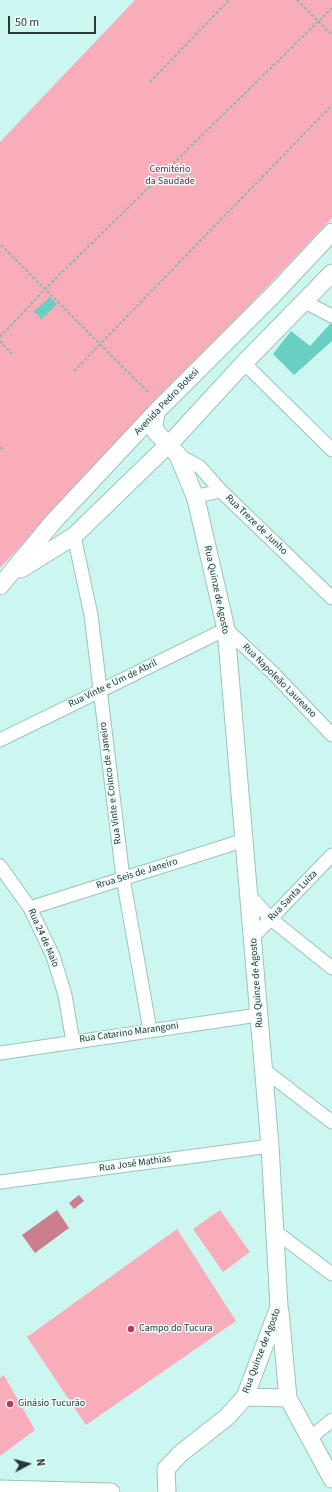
<!DOCTYPE html>
<html>
<head>
<meta charset="utf-8">
<style>
  body { margin:0 }
  #map { position:relative; width:332px; height:1492px; overflow:hidden; background:#cbf7f0; font-family:"Source Sans 3",sans-serif }
  canvas { display:block }
  .north { position:absolute; left:8px; top:1444px; width:40px; height:40px; -webkit-text-stroke:3px #edfefb; paint-order:stroke; rotate:83deg; font-size:11px; font-weight:700; line-height:16px; text-align:center; color:#273835 }
  .north::after { content:''; display:block; margin:auto; width:14px; height:18px; background:#273835; clip-path:polygon(50% 0,100% 100%,50% 72%,0 100%) }
  .scale { position:absolute; left:8px; top:16px; width:88px; height:18px; box-sizing:border-box; border:2px solid #273835; border-top:0; padding-left:5px; font-size:12px; line-height:14px; white-space:nowrap; color:#273835; -webkit-text-stroke:3px #edfefb; paint-order:stroke }
</style>
</head>
<body>
<div id="map">
<canvas width="332" height="1492"></canvas>
<div class="north">N</div>
<div class="scale">50 m</div>
</div>
<script>
const g = document.querySelector('canvas').getContext('2d');
g.lineJoin = 'round';
function fill(path, color) {
  g.fillStyle = color;
  g.fill(path, 'evenodd');
}
function poly(rows) {
  const path = new Path2D();
  for (const r of rows) {
    path.moveTo(r[0], r[1]);
    for (let i = 2; i < r.length; i += 2) path.lineTo(r[i], r[i + 1]);
  }
  return path;
}
function strokePath(path, color, width, dash) {
  g.strokeStyle = color;
  g.lineWidth = width;
  g.lineCap = dash ? 'butt' : 'round';
  g.setLineDash(dash || []);
  g.stroke(path);
}
function write(font, color, halo, rows, align = 'center') {
  g.font = font + ' "Source Sans 3",sans-serif';
  g.lineWidth = 3;
  g.setLineDash([]);
  g.textBaseline = 'middle';
  g.strokeStyle = halo;
  g.fillStyle = color;
  for (const [text, x, y, turn = 0] of rows) {
    g.save();
    g.translate(x, y);
    g.rotate((+turn || 0) * Math.PI / 180);
    g.textAlign = isNaN(turn) ? turn : align;
    if (halo) g.strokeText(text, 0, 0);
    g.fillText(text, 0, 0);
    g.restore();
  }
}
fill(poly([
  [135,0,332,0,332,218,0,568,0,142],
  [220,1210,250,1252,223,1272,193,1229],
  [177,1229,236,1321,86,1425,27,1337],
  [4,1375,35,1430,0,1456,0,1378]
]), '#f9adbb');
fill(poly([
  [79,1195,84,1201,74,1209,69,1203],
  [57,1210,69,1228,35,1253,22,1235]
]), '#cb7e8e');
fill(poly([
  [50,297,57,304,41,320,39,315,33,312],
  [330,324,332,324,332,341,294,375,273,354,291,331,310,346]
]), '#6acfc2');
const minor = poly([
  [303,301,332,316],
  [244,363,332,450],
  [178,455,200,467,221,491,332,598],
  [196,499,202,495,221,491],
  [74,536,91,615,123,878,150,1030],
  [0,740,226,629,273,673,332,735],
  [0,866,30,908,53,956,65,995,73,1042],
  [249,895,271,919,332,968],
  [30,908,245,840],
  [253,937,332,855],
  [0,1053,258,1015],
  [264,1070,332,1122],
  [0,1182,270,1146],
  [276,1232,332,1274],
  [310,1438,332,1420]
]);
const major = poly([
  [156,412,154,426,156,432,178,455,196,499,226,629,270,1146,279,1307,245,1397,227,1417,180,1454,166,1469,167,1492],
  [21,569,74,536,175,438,244,363,332,273],
  [0,586,54,521,156,412,274,294,332,232],
  [280,1311,288,1398,332,1479],
  [245,1397,288,1398],
  [0,1489,111,1492]
]);
strokePath(minor, '#99c4bd', 15);
strokePath(major, '#99c4bd', 19);
strokePath(poly([
  [297,0,332,35],
  [150,82,229,0],
  [1,245,149,393],
  [0,337,46,288,332,8],
  [0,341,13,355],
  [74,371,332,105],
  [0,447,3,450]
]), '#93b6b1', 2, [3, 2]);
strokePath(minor, '#fff', 13);
strokePath(major, '#fff', 17);
for (const [x, y, r, color] of [
  [131,1329,4,"#c0325f"],
  [10,1404,4,"#c0325f"]
]) {
  const dot = new Path2D();
  dot.arc(x, y, r, 0, 2 * Math.PI);
  g.fillStyle = color;
  g.fill(dot);
  strokePath(dot, '#edfefb', 1.5);
}
write('10px', '#771c38', '#edfefb', [
  ["Cemitério",170,170],
  ["da Saudade",170,182]
]);
write('10px', '#273835', '#edfefb', [
  ["Avenida Pedro Botesi",167,402,-46],
  ["Rua Treze de Junho",256,525,44],
  ["Rua Quinze de Agosto",216,590,78],
  ["Rua Napoleão Laureano",279,681,45],
  ["Rua Vinte e Um de Abril",113,684,-26],
  ["Rua Vinte e Coinco de Janeiro",111,783,-97],
  ["Rrua Seis de Janeiro",137,874,-17],
  ["Rua Santa Luiza",293,896,-46],
  ["Rua 24 de Maio",43,938,66],
  ["Rua Quinze de Agosto",257,983,-94],
  ["Rua Catarino Marangoni",129,1033,-8],
  ["Rua José Mathias",135,1164,-8],
  ["Rua Quinze de Agosto",262,1351,-69]
]);
write('10px', '#273835', '#edfefb', [
  ["Campo do Tucura",139,1329],
  ["Ginásio Tucurão",18,1404]
], 'left');
</script>
</body>
</html>
